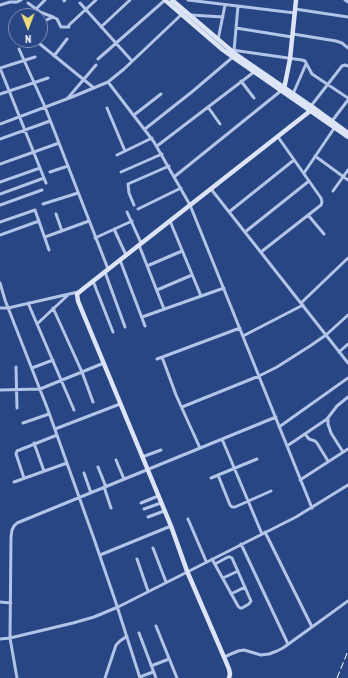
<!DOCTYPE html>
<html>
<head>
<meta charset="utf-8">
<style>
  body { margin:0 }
  #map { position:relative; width:348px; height:678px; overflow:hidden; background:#284584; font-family:"PT Sans Narrow",sans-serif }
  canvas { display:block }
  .north { position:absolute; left:8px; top:8px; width:40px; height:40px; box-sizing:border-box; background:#284584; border:1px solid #7e8fb5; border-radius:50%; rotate:179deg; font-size:11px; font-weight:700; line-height:16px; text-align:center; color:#fff }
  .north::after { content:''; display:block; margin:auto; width:14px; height:18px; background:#eedb79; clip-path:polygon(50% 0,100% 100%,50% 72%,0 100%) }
</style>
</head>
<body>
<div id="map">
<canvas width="348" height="678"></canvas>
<div class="north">N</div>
</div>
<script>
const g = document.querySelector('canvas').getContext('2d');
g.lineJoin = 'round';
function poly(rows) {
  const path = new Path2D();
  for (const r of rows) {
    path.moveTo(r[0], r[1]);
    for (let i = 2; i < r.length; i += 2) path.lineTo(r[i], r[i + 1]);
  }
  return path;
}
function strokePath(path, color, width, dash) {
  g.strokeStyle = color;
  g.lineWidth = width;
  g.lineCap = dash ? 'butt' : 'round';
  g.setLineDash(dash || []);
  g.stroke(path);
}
strokePath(poly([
  [188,0,295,13],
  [345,0,348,2],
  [64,1,65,0],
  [28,3,40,12,53,17,57,19,61,27,69,27],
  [80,3,132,61],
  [0,5,10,2,17,2,21,0],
  [36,9,45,0],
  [295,9,348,17],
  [191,15,223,17],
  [40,23,53,17],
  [69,25,96,0],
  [101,27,130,0],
  [236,28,292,37],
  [293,34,336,41,342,43,348,48],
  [35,40,94,88],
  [218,40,225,5],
  [19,49,45,107,108,269],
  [232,50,302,60,305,61,312,74,348,98],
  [234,51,238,6],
  [54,56,67,39],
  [98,59,165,0],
  [0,68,46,183],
  [0,68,35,57],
  [241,81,254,98],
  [108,82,154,142,190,205,312,508],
  [0,94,48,78],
  [293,94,306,64],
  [67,99,96,65],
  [311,106,342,66,345,65,348,66],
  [208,107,220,124],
  [107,108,125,151],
  [134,115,161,94],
  [332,121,348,100],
  [0,124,72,97,108,82,124,69,182,14],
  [145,129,193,91,233,57],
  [0,139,50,121],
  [157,146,254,72],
  [117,155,152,138],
  [315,156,348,180],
  [0,164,59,143],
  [50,172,68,166],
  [121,172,162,154],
  [304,173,335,127],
  [174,177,282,90],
  [0,182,40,168],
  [211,189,348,363],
  [333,191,348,170],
  [0,194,44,178],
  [43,204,78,193],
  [0,205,42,190],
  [134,205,129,193,128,184,169,166],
  [138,209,181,188],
  [127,212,141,243],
  [229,212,294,160],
  [56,214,62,231],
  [308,215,324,234],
  [170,221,201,296],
  [0,222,35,210,49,250],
  [114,229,126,255],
  [245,232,309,181],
  [0,235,39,221],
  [45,237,89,221],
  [95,238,132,221],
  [139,245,164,309],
  [261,252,321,205,322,202,321,198,278,137],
  [120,260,145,326],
  [147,266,182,251],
  [105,272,125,327],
  [93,281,113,332],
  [0,283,5,300,48,410,93,536,115,600,140,678],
  [157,290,192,275],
  [28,303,74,410],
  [301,303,348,258],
  [0,308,8,308,78,292],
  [53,308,82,372,93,402],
  [142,317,224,288],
  [37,324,68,295],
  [243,336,303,305],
  [339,352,348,344],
  [162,357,176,395,200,448],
  [157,359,240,328],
  [16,367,17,408],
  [32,368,53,360],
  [0,390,40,389,104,363],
  [182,407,259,376,277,367,310,346,326,335,348,315],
  [328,418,328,424,331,433,343,452],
  [23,423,49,414],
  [279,427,348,378],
  [55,429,120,404],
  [305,434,309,439,315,441,317,443,328,461],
  [222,439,262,534],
  [34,443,44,471],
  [287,446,327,419,337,406,348,397],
  [142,457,161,450],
  [116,460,124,479],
  [98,467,106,487],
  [84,473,91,493],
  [218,475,230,505,232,507,235,507,271,491],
  [24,478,16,454,17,451,57,435],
  [211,478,257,459],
  [300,480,348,449],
  [14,482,67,463],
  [104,487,111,508],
  [141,503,158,496],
  [144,509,161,503],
  [148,517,164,511],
  [188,519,206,561],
  [265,532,312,627],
  [241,544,288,644],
  [153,548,166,582],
  [100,555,171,526],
  [137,559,148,591],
  [212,559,238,606,240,608,242,608,249,604,251,601,232,558,230,557,228,557,215,564],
  [223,578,238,571],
  [231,594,245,587],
  [0,602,11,603],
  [156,626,177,678],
  [139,633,156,678],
  [0,639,10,638,73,623,94,617,118,607,296,517,348,485],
  [224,657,238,651,244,650,261,655,269,654,277,651,283,648,348,601],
  [151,666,169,659],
  [140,677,153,672],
  [17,678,10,638,11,537,12,530,14,526,17,523,276,417],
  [105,678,116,645,120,641,127,636]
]), '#b2c4e7', 3);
strokePath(poly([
  [165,0,223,50,237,60,348,137],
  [172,0,234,53,314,108,348,133],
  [284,89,290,59,296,0],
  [229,678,230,674,229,669,224,657,187,571,171,526,78,301,77,294,83,289,314,108]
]), '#dce4f6', 4.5);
strokePath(poly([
  [337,678,348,651]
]), '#fff', 1, [7, 3]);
</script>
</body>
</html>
